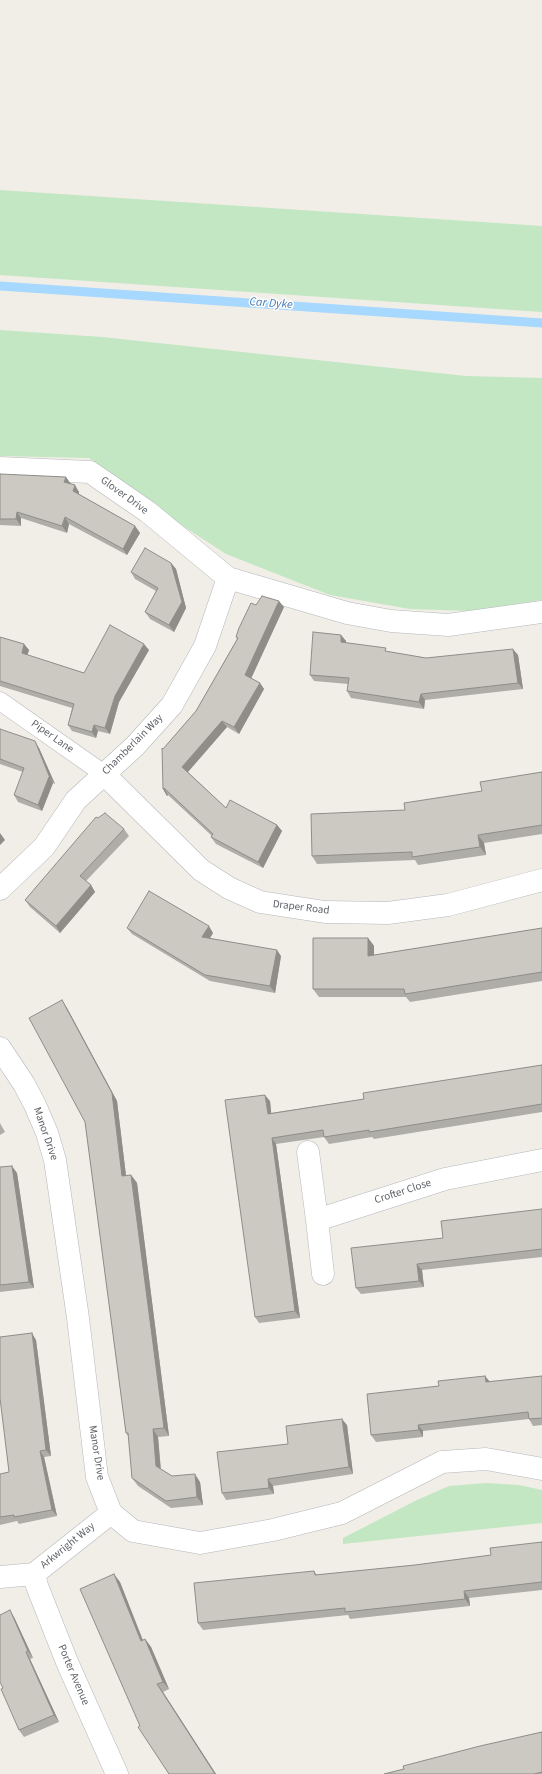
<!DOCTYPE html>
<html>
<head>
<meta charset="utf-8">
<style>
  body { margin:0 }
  canvas { display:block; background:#f0eee6 }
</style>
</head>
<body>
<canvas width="542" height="1774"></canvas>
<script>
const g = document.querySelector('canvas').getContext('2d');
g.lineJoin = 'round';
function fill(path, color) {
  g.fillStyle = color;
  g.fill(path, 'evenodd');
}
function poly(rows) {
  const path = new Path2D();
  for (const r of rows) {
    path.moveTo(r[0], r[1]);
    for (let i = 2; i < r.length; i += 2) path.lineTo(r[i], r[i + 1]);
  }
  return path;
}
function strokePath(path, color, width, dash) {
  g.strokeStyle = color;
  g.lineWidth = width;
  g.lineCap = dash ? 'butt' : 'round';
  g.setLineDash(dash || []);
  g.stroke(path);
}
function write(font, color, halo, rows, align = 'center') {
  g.font = font + ' "Source Sans 3",sans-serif';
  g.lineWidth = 3;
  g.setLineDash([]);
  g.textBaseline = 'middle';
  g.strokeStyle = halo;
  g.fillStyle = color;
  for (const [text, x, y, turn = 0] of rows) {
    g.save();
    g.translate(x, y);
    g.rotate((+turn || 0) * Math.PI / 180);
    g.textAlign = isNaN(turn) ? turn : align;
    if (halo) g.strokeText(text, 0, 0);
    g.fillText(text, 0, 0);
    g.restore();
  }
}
fill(poly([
  [0,190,542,226,542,312,0,275],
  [0,330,102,337,466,376,542,378,542,600,471,611,410,609,330,595,226,554,169,517,89,458,0,456],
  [486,1483,519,1485,542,1490,542,1523,343,1544,343,1538,417,1500,449,1486]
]), '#c3e7c3');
strokePath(poly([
  [0,286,542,323]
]), '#a7d8ff', 9);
const service = poly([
  [0,701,104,774]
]);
const minor = poly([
  [0,468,90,472,148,512,228,578,347,613,391,621,448,625,542,612],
  [104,774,201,870,229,888,260,902,325,912,388,913,448,905,542,880],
  [0,889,44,847,76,800,135,746,172,705,205,646,228,578],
  [308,1152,317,1220],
  [323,1274,317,1220,445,1179,542,1160],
  [34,1574,37,1586,67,1662,117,1774],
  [0,1577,34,1574,111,1513]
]);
const tertiary = poly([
  [0,1048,24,1084,35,1105,47,1133,55,1160,78,1318,97,1477,111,1513,133,1531,200,1543,273,1530,342,1513,442,1462,486,1459,542,1469]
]);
strokePath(service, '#b4b7bb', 19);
strokePath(minor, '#b4b7bb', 23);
strokePath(tertiary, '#b4b7bb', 23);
strokePath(service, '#fff', 18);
strokePath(minor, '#fff', 22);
strokePath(tertiary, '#fff', 22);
fill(poly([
  [0,474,71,484,79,492,79,494,135,526,140,533,127,555,69,524,67,533,21,518,21,526,0,525],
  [171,563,176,569,186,608,174,632,150,619,145,612,156,591,135,579,131,572],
  [256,605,284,607,251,678,260,683,264,689,239,734,227,727,188,772,226,808,277,825,282,831,263,868,216,844,211,837,212,836,168,795,167,796,163,789,163,749,196,711,237,639,236,637],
  [341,635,346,641,346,643,388,652,426,658,518,655,523,689,425,700,424,709,351,698,347,691,348,684,314,681,310,675],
  [0,637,24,644,29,650,27,655,84,673,149,650,119,702,110,734,98,731,96,738,72,731,68,725,72,708,0,686],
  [0,729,39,748,55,784,53,783,42,811,18,802,14,795,23,772,0,764],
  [542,772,542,834,484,843,486,855,418,865,415,860,317,864,312,856,405,810,482,791],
  [98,818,124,829,129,836,86,881,91,885,95,892,60,933,30,907,25,900],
  [127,928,213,933,210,938,281,956,275,993,210,981,132,934],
  [542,928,542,981,410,1002,406,997,319,997,313,989,368,938,374,946,374,955],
  [67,1008,117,1101,126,1176,131,1175,137,1183,169,1436,158,1437,161,1469,172,1476,200,1482,203,1505,171,1508,138,1486,132,1478,129,1437,126,1433,85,1122],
  [542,1065,542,1112,374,1139,372,1137,329,1144,324,1137,276,1144,300,1318,259,1323,255,1317,270,1101,271,1113,364,1099],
  [0,1123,5,1132,0,1135],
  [0,1167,17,1173,34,1288,0,1292],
  [542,1209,542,1257,422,1270,424,1287,361,1294,356,1288,443,1238],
  [36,1340,51,1456,44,1457,57,1516,19,1524,17,1521,0,1525,0,1474,9,1472],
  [485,1376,490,1382,542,1376,542,1425,533,1426,529,1419,423,1431,423,1437,376,1442,371,1435,439,1386],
  [347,1425,353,1474,273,1486,274,1494,226,1500,222,1493,288,1444],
  [542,1542,542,1590,469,1598,470,1606,350,1619,348,1615,203,1630,198,1623,314,1571,317,1575,415,1565,491,1555],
  [120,1582,143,1640,145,1639,151,1647,169,1689,163,1692,216,1774,169,1774,140,1726],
  [14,1617,33,1658,30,1659,59,1722,24,1737,19,1730],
  [542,1732,542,1774,384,1774]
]), '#afada8');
fill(poly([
  [66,477,71,484,69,489,64,482],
  [75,485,79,492,78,498,73,491],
  [17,512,21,518,21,526,16,519],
  [65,517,69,524,67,533,62,526],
  [135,526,140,533,127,555,123,549],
  [171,563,176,569,186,608,174,632,169,625],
  [279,601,284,607,250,681,245,675],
  [341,635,346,641,345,649,341,642],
  [24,644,29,650,26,660,22,653],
  [144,644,149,650,119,702,110,734,105,728,115,696],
  [513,649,518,655,523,689,518,683],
  [260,683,264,689,239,734,234,727],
  [421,694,425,700,424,709,419,702],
  [222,721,227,727,187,773,182,767],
  [94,725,98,731,96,738,92,732],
  [35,741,39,748,55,784,50,778],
  [49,777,53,783,42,811,38,805],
  [164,788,168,795,167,796,163,789],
  [277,825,282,831,263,868,258,862],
  [0,833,5,840,0,845],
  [478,835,484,843,486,855,480,847],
  [91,885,95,892,60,933,56,926],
  [209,926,213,933,207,943,202,937],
  [368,938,374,946,374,964,368,956],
  [277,950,281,956,275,993,270,986],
  [62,1000,67,1008,117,1101,127,1184,122,1176],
  [265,1095,270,1101,272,1120,268,1114],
  [272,1138,276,1144,300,1318,295,1311],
  [12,1166,17,1173,34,1288,29,1282],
  [131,1175,137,1183,169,1436,164,1428],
  [417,1264,422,1270,424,1287,419,1281],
  [32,1333,36,1340,51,1456,46,1450],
  [485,1376,490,1382,486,1382],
  [342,1419,347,1425,353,1474,349,1467],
  [418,1425,423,1431,423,1437,419,1430],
  [153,1429,158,1437,161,1474,156,1466],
  [40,1451,44,1457,57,1516,52,1510],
  [195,1474,200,1482,203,1505,197,1497],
  [268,1479,273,1486,274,1494,269,1488],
  [114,1574,120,1582,146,1649,141,1641],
  [464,1591,469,1598,470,1606,465,1599],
  [10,1610,14,1617,33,1658,28,1651],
  [145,1639,151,1647,169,1689,163,1682],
  [26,1652,30,1659,59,1722,54,1715],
  [157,1684,163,1692,216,1774,215,1774]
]), '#8f8d88');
const building = poly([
  [0,474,66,477,64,482,75,485,73,491,135,526,123,549,65,517,62,526,17,512,16,519,0,519,0,474],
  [145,548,171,563,182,602,169,625,145,612,158,588,131,572,145,548],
  [262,596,279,601,245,675,260,683,234,727,222,721,182,767,226,808,230,800,277,825,258,862,211,837,213,834,164,788,163,789,162,748,163,749,196,711,238,638,236,637,239,628,251,603,256,605,262,596],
  [110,625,144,644,115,696,105,728,94,725,92,732,68,725,74,704,0,681,0,637,24,644,22,653,84,673,110,625],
  [313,632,341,635,341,642,386,648,385,651,426,658,513,649,518,683,421,694,419,702,347,691,349,678,310,675,313,632],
  [0,729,35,741,50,778,49,777,38,805,14,795,24,768,0,759,0,729],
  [542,772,542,825,478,835,480,847,412,857,412,852,312,856,311,814,405,810,404,803,482,791,480,782,542,772],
  [105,813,124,829,80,876,91,885,56,926,25,900,96,817,98,818,105,813],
  [149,891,209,926,202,937,277,950,270,986,205,975,127,928,149,891],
  [542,928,542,972,405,994,404,989,313,989,313,938,368,938,368,956,542,928],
  [62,1000,112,1093,122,1176,131,1175,164,1428,153,1429,156,1466,172,1476,195,1474,197,1497,166,1501,132,1478,128,1433,126,1433,85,1122,29,1018,62,1000],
  [542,1065,542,1104,369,1132,369,1130,324,1137,323,1130,272,1138,295,1311,255,1317,225,1100,265,1095,268,1114,364,1099,363,1093,542,1065],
  [12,1166,29,1282,0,1285,0,1167,12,1166],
  [542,1209,542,1249,417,1264,419,1281,356,1288,351,1248,443,1238,441,1221,542,1209],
  [32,1333,46,1450,40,1451,52,1510,14,1517,14,1515,0,1517,0,1474,9,1472,0,1398,0,1337,32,1333],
  [485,1376,486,1382,542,1376,542,1418,529,1419,528,1412,418,1425,419,1430,371,1435,367,1394,439,1386,438,1381,485,1376],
  [342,1419,349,1467,268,1479,269,1488,222,1493,217,1452,288,1444,286,1426,342,1419],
  [542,1542,542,1582,464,1591,465,1599,345,1612,345,1608,198,1623,194,1583,314,1571,315,1575,415,1565,491,1555,490,1548,542,1542],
  [114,1574,141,1641,145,1639,163,1682,157,1684,215,1774,169,1774,138,1727,140,1726,80,1589,114,1574],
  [10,1610,28,1651,26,1652,54,1715,19,1730,1,1689,3,1688,0,1682,0,1615,10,1610],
  [542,1732,542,1772,534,1774,384,1774,404,1769,403,1766,480,1746,542,1732]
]);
fill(building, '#ccc9c3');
strokePath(building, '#8f8d88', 1);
write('11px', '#5e6267', '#fff', [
  ["Glover Drive",124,496,36],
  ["Piper Lane",52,737,35],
  ["Chamberlain Way",133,745,-45],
  ["Draper Road",301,908,7],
  ["Manor Drive",45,1134,71],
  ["Crofter Close",403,1192,-18],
  ["Manor Drive",96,1453,81],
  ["Arkwright Way",68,1546,-39],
  ["Porter Avenue",73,1675,67]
]);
write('italic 12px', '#4278b3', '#fff', [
  ["Car Dyke",271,304,4]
]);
</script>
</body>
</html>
